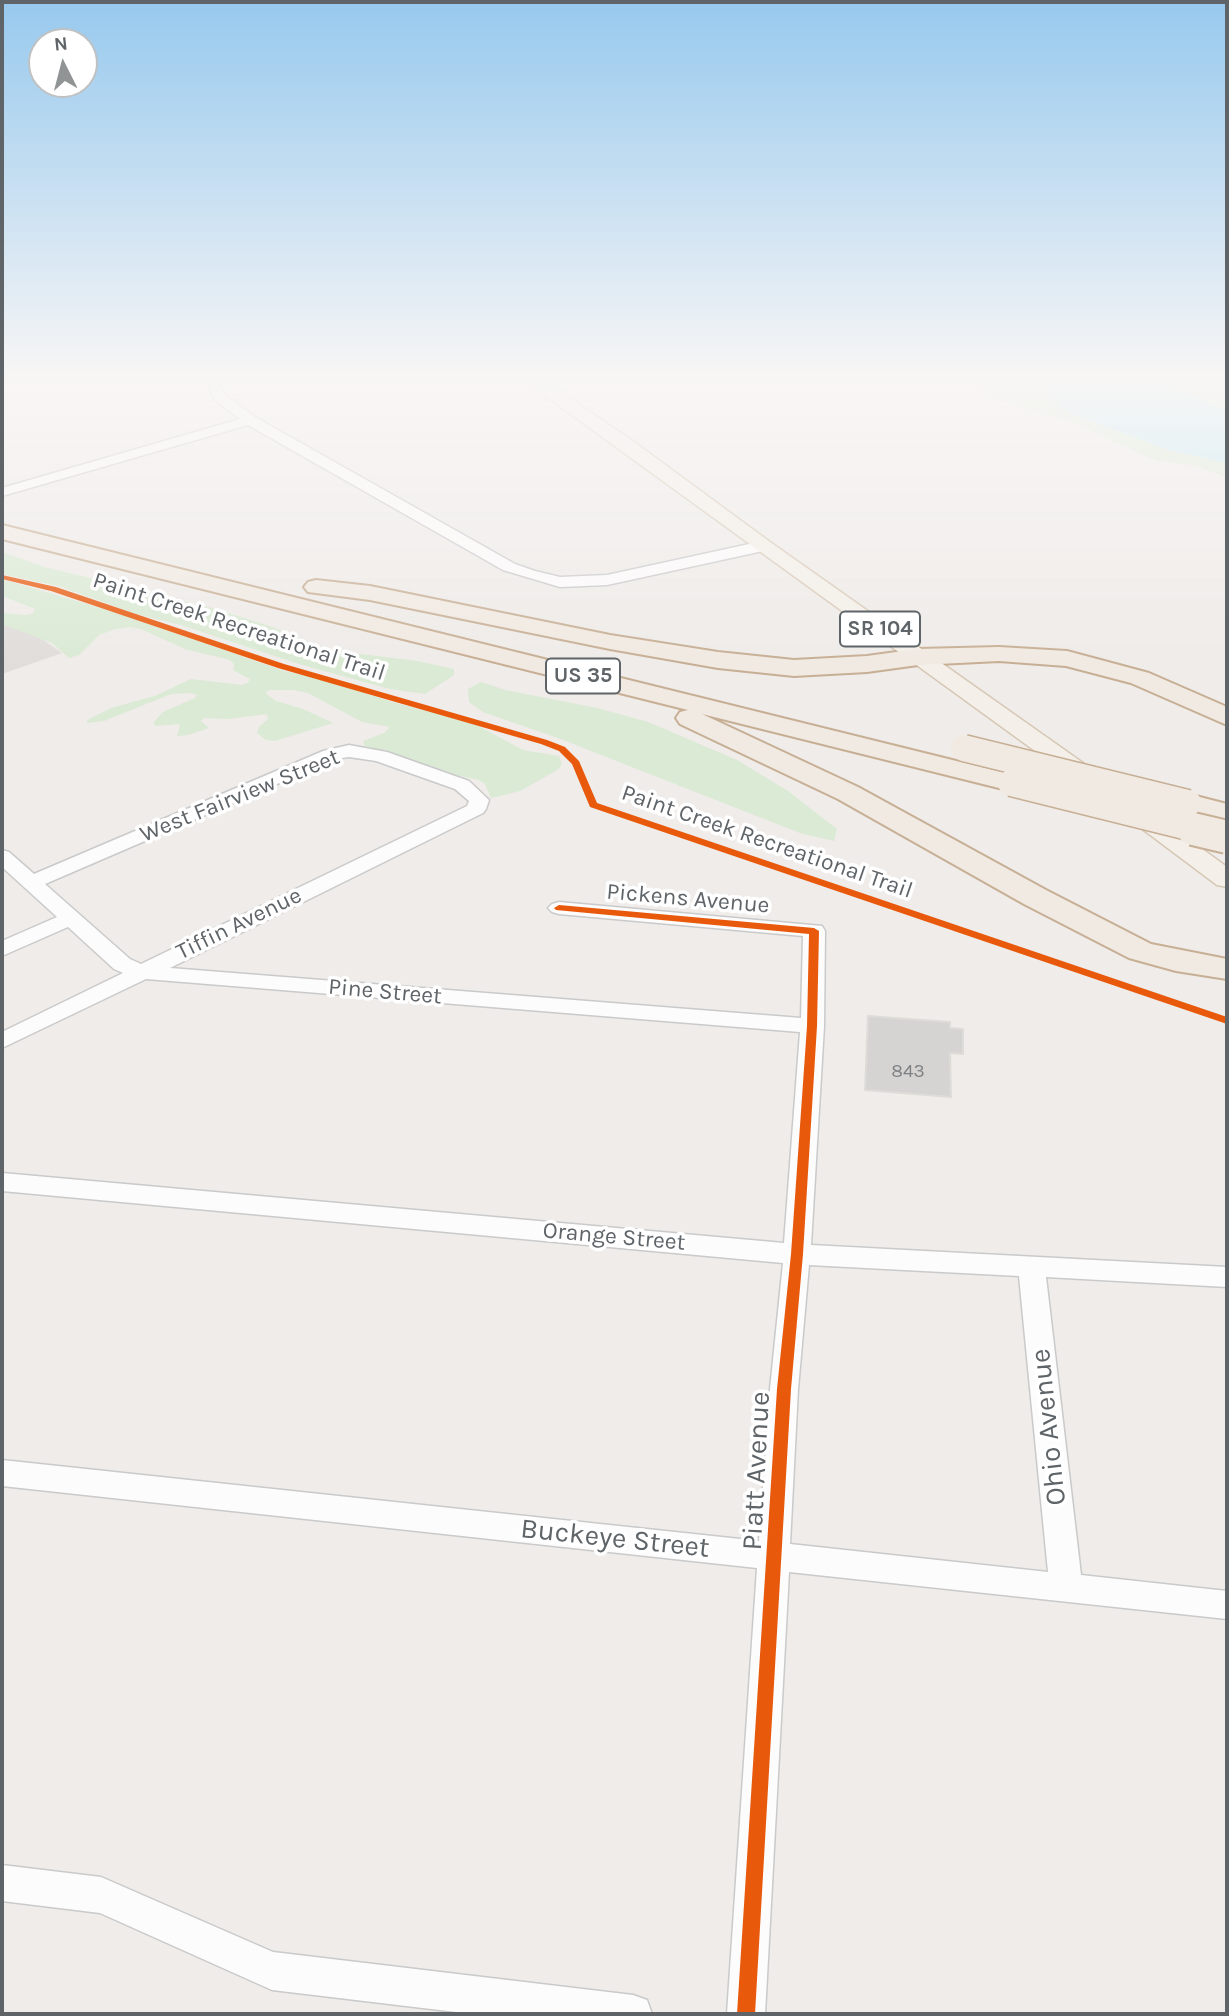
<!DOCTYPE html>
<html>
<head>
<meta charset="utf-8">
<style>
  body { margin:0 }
  #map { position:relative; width:1229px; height:2016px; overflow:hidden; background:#efece9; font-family:Karla,sans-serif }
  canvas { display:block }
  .frame { position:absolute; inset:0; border:4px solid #5e6468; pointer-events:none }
  .north { position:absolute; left:28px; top:28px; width:70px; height:70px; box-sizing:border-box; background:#fff; border:2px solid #bfc1c3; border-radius:50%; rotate:354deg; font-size:19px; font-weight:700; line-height:28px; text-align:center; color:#5e6468 }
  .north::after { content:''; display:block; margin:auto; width:24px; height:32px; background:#919495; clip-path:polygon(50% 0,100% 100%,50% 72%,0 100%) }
</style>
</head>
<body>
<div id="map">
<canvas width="1229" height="2016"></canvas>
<div class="frame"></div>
<div class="north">N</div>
</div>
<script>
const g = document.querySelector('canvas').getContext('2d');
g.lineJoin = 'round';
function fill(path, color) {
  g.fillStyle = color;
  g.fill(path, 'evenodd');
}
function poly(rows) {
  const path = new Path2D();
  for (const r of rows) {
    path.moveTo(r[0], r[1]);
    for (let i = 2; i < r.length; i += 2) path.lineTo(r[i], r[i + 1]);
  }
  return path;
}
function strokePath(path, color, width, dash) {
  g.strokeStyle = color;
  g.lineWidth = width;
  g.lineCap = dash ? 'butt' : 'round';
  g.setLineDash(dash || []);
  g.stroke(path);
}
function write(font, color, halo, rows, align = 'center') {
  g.font = font + ' Karla,sans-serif';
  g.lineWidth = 7;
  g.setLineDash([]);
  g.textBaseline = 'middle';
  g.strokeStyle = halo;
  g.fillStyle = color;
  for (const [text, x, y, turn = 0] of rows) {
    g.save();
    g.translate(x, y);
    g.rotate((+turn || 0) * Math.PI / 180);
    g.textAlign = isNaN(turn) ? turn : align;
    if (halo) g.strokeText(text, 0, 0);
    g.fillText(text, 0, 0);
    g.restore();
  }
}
fill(poly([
  [2,622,42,639,62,653,2,674]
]), '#e0ddda');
fill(poly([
  [973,381,1036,381,1059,407,1072,414,1169,450,1227,463,1227,478,1197,466,1155,460,1070,421,994,399],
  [1161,381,1208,381,1227,388,1227,411],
  [2,552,45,567,212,608,270,626,329,650,417,661,454,669,454,675,425,694,390,689,299,664,184,626,136,614,58,586,2,574],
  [2,579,125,615,284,671,323,679,392,702,469,721,523,750,559,756,562,764,557,770,520,791,491,798,485,784,479,780,447,773,395,754,365,746,363,741,384,733,390,727,362,722,308,693,293,690,269,690,265,693,276,701,303,709,333,723,275,741,266,740,257,733,259,727,268,719,267,714,228,719,204,718,201,721,209,728,188,735,177,736,180,724,155,726,154,722,163,712,195,698,197,695,191,693,171,694,104,721,87,723,87,720,111,708,155,696,191,679,242,685,248,683,250,679,233,670,234,664,230,660,185,649,141,629,130,627,115,629,99,635,79,655,69,658,52,643,2,624,2,613,27,615,33,613,35,609,2,596],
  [481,682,505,690,597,708,648,722,737,760,788,791,837,829,834,841,800,833,558,738,483,712,469,702,468,689]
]), '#daead4');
fill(poly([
  [1036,381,1161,381,1227,411,1227,463,1169,450,1072,414,1059,407]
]), '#bee9f8');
strokePath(poly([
  [196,381,284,381],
  [348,381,373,381]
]), '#bee9f8', 3.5);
const building = poly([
  [868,1016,950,1022,950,1028,963,1029,963,1054,950,1053,951,1097,865,1090,868,1016]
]);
fill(building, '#d6d4d3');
strokePath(building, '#dedcd8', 2);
const minor = poly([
  [205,381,217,381,225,395,255,417,515,564,535,571,560,577,607,575,763,541,771,546,763,551,607,585,560,587,503,570,248,425,2,496,2,488,240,419,215,400,205,381],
  [349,745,387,752,469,781,489,800,486,809,483,813,170,968,801,1018,803,936,559,914,552,912,548,908,552,904,559,902,822,926,825,931,824,1026,811,1245,1227,1267,1227,1287,1046,1277,1081,1575,1227,1591,1227,1619,789,1572,765,2014,727,2014,757,1568,2,1486,2,1460,759,1541,770,1389,783,1263,2,1191,2,1173,784,1243,800,1032,146,979,2,1048,2,1032,123,973,114,969,68,927,2,956,2,941,57,917,2,867,2,850,9,852,34,874,323,751,349,745],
  [349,757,376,761,455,789,469,801,467,806,141,964,130,959,45,884,335,759,349,757],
  [809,1265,1019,1276,1048,1572,790,1544,798,1389,809,1265],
  [2,1865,101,1877,273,1952,633,1995,647,2000,652,2014,473,2014,272,1990,100,1913,2,1901,2,1865]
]);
const major = poly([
  [525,381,544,381,630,439,770,542,1100,775,1103,780,1100,785,1091,787,1082,785,525,381],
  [1134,803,1143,806,1227,867,1227,887,1217,885,1125,816,1121,811,1125,806,1134,803]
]);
const highway = poly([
  [2,525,1021,777,1025,783,1021,789,1011,791,702,714,858,787,1046,890,1151,944,1227,959,1227,979,1176,971,1129,958,1024,904,838,799,680,724,676,718,680,712,688,710,2,539,2,525],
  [316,580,370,586,610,635,718,652,794,660,867,656,918,649,999,647,1067,651,1149,673,1227,707,1227,725,1131,683,1066,666,999,661,918,665,867,672,794,676,718,668,610,649,370,600,308,592,304,587,308,582,316,580],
  [1188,794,1227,804,1227,822,1178,809,1174,803,1178,797,1188,794]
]);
strokePath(minor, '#cacaca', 3);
strokePath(major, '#d7c8b6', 3);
strokePath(highway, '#c7af95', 4);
fill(minor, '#fdfcfc');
fill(major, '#f4f0e9');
fill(highway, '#f1eae2');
const highwayBridgeFar1 = poly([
  [964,748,1188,803],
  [1011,783,1200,830]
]);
const highwayBridge = poly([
  [1193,829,1227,837]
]);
strokePath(highwayBridgeFar1, '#c7af95', 29, []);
strokePath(highwayBridge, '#c7af95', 36, []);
strokePath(highwayBridgeFar1, '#f1eae2', 26);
strokePath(highwayBridge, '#f1eae2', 32);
fill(poly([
  [2,575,56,587,284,664,547,740,565,747,579,761,597,803,1227,1017,1227,1024,590,807,572,764,559,751,541,744,278,668,51,591,2,579,2,575],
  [559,905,814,928,819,931,817,1026,803,1254,791,1389,755,2014,737,2014,777,1389,791,1254,807,1026,809,934,556,910,554,908,559,905]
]), '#e8590c');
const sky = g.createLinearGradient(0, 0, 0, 663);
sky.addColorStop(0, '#97c9ee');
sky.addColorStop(0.57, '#f8f6f5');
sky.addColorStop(1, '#f8f6f500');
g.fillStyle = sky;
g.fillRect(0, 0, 1229, 663);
write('19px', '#7d8184', null, [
  ["843",908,1072]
]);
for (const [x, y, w] of [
  [880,629,80],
  [583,676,74]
]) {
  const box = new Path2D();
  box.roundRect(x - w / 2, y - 17.5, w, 35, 5);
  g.fillStyle = '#fff';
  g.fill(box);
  strokePath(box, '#5e6468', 2);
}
write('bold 21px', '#5e6468', null, [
  ["SR 104",880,629],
  ["US 35",583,676]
]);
write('23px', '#5e6468', '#fff', [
  ["Paint Creek Recreational Trail",239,627,18],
  ["West Fairview Street",240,796,-22],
  ["Paint Creek Recreational Trail",767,842,19],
  ["Pickens Avenue",688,899,5],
  ["Tiffin Avenue",239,924,-26],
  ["Pine Street",385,992,5],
  ["Orange Street",614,1237,5]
]);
write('28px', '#5e6468', '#fff', [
  ["Ohio Avenue",1049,1427,-96],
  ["Piatt Avenue",757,1471,-87],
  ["Buckeye Street",615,1539,6]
]);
</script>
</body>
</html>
